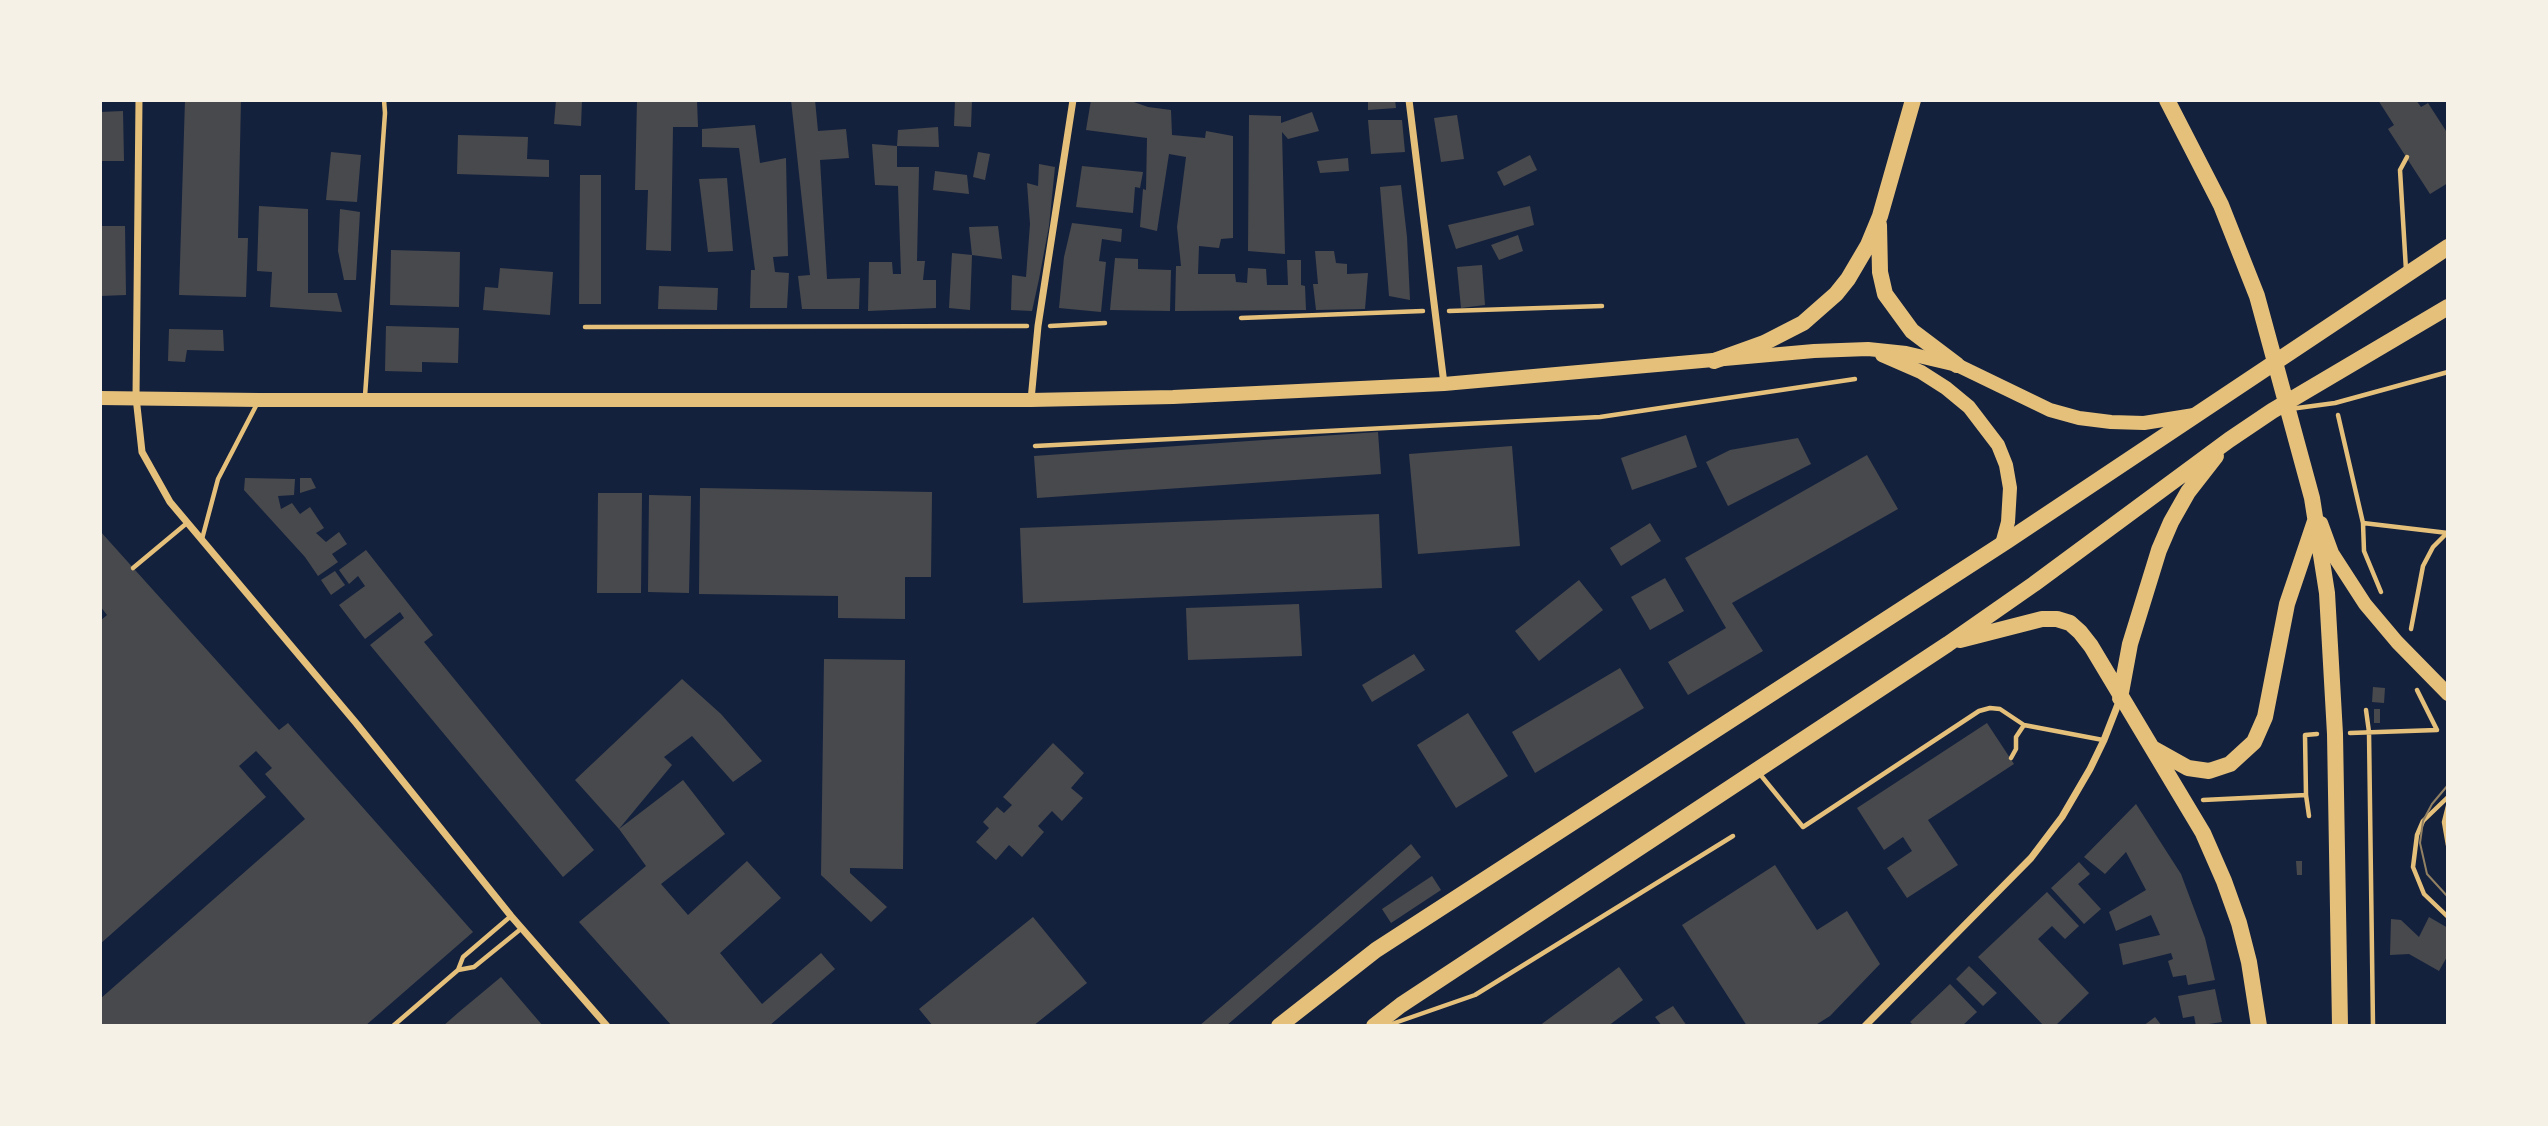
<!DOCTYPE html>
<html>
<head>
<meta charset="utf-8">
<style>
  body { margin:0 }
  #map { position:relative; width:2548px; height:1126px; overflow:hidden; background:#14213d; font-family:"Roboto Condensed",sans-serif }
  canvas { display:block }
  .frame { position:absolute; inset:0; border:102px solid #f6f1e7; pointer-events:none }
</style>
</head>
<body>
<div id="map">
<canvas width="2548" height="1126"></canvas>
<div class="frame"></div>
</div>
<script>
const g = document.querySelector('canvas').getContext('2d');
g.lineJoin = 'round';
function fill(path, color) {
  g.fillStyle = color;
  g.fill(path, 'evenodd');
}
function poly(rows) {
  const path = new Path2D();
  for (const r of rows) {
    path.moveTo(r[0], r[1]);
    for (let i = 2; i < r.length; i += 2) path.lineTo(r[i], r[i + 1]);
  }
  return path;
}
function strokePath(path, color, width, dash) {
  g.strokeStyle = color;
  g.lineWidth = width;
  g.lineCap = dash ? 'butt' : 'round';
  g.setLineDash(dash || []);
  g.stroke(path);
}
fill(poly([
  [185,100,241,100,238,238,248,238,246,297,179,295],
  [556,100,582,100,581,126,554,124],
  [637,100,697,100,698,127,673,127,671,251,646,250,648,190,635,190],
  [791,100,815,100,818,131,846,129,849,158,820,160,827,279,860,278,859,309,802,309,798,276,810,275],
  [955,100,972,100,971,127,954,126],
  [1091,100,1128,100,1148,107,1171,110,1172,135,1205,138,1206,131,1233,136,1233,238,1221,239,1219,248,1199,246,1198,274,1235,274,1236,282,1247,283,1248,268,1266,269,1267,285,1288,285,1287,260,1301,260,1301,285,1305,286,1306,310,1175,311,1176,266,1181,266,1177,227,1186,157,1169,154,1157,231,1140,227,1143,189,1146,190,1147,138,1086,130],
  [1368,100,1395,100,1396,108,1368,110],
  [2378,100,2416,100,2421,107,2428,103,2448,134,2448,183,2430,194,2388,129,2394,125],
  [123,111,124,161,100,161,100,112],
  [1312,112,1319,131,1288,139,1282,132,1285,254,1248,251,1249,115,1281,116,1281,123],
  [1457,115,1464,159,1441,162,1434,118],
  [1368,120,1402,120,1405,152,1371,154],
  [755,125,760,163,786,158,788,256,773,257,775,272,789,273,787,308,750,308,751,270,755,270,739,148,702,147,702,129],
  [938,127,939,147,897,146,897,167,919,167,917,261,925,261,923,280,936,280,936,308,868,311,869,262,892,262,893,274,901,274,898,186,875,185,872,144,897,146,898,130],
  [458,135,528,137,527,159,549,160,549,177,457,174],
  [331,152,361,155,357,202,326,200],
  [978,152,990,154,985,180,973,177],
  [1530,155,1537,170,1504,186,1497,172],
  [1348,158,1349,171,1320,173,1317,161],
  [1039,164,1055,167,1049,226,1039,279,1032,311,1011,310,1012,275,1026,277,1030,224,1027,183,1038,186],
  [1082,166,1143,172,1140,188,1135,187,1133,213,1076,207],
  [935,171,967,175,969,194,933,190],
  [580,175,601,175,601,304,579,304],
  [727,178,733,251,708,252,699,179],
  [1401,185,1407,237,1410,300,1389,296,1380,187],
  [259,206,308,209,308,293,337,293,342,312,270,307,272,272,257,271],
  [1530,206,1534,225,1456,249,1448,225],
  [340,209,360,212,356,280,344,280,338,251],
  [1072,223,1122,229,1121,242,1102,239,1099,261,1106,262,1101,312,1059,308,1064,257],
  [100,226,125,226,126,295,100,296],
  [998,226,1002,259,972,255,969,227],
  [1518,235,1523,251,1499,260,1491,245],
  [391,250,460,252,459,307,390,305],
  [1315,251,1334,251,1336,263,1347,264,1347,274,1368,273,1365,309,1316,310,1313,284,1318,284],
  [952,253,972,255,970,310,949,308],
  [1115,258,1138,259,1138,269,1171,270,1170,311,1110,310],
  [1482,265,1485,305,1461,308,1457,267],
  [500,268,553,272,550,315,483,310,485,287,498,288],
  [659,286,718,288,717,310,658,309],
  [386,326,459,328,458,363,422,362,422,372,385,371],
  [169,329,223,330,224,351,187,350,185,362,168,361],
  [1378,432,1381,474,1037,498,1034,456],
  [1686,435,1697,467,1632,490,1621,458],
  [1798,438,1811,464,1728,506,1706,462,1730,450],
  [1512,446,1520,546,1418,554,1409,454],
  [1867,455,1898,509,1732,603,1763,651,1688,695,1668,662,1726,628,1685,558],
  [245,478,295,479,294,495,278,496,281,509,292,503,300,514,310,507,324,528,316,533,326,542,339,532,347,544,332,554,338,562,318,576,305,557,244,490],
  [300,478,311,478,316,488,300,493],
  [700,488,932,492,931,577,905,577,905,619,838,618,838,596,699,594],
  [598,493,642,493,641,593,597,593],
  [649,495,691,496,689,593,648,592],
  [1379,514,1382,588,1023,603,1020,528],
  [1650,523,1661,541,1621,566,1610,548],
  [100,531,279,730,288,723,473,932,365,1026,100,1026,100,999,305,819,265,774,272,768,256,751,239,766,266,797,100,944,100,621,107,615,100,606],
  [366,550,433,635,424,642,594,850,563,877,370,645,404,618,400,612,365,639,339,605,365,586,358,576,349,584,339,570],
  [335,571,345,585,331,595,321,580],
  [1665,578,1684,611,1650,630,1631,597],
  [1579,580,1603,610,1539,661,1515,631],
  [1299,604,1302,656,1188,660,1186,608],
  [1414,654,1425,670,1372,702,1362,685],
  [824,659,905,660,903,869,850,868,850,873,887,907,871,922,821,875],
  [1620,668,1644,708,1535,773,1512,732],
  [682,679,721,714,762,761,733,782,692,736,664,757,672,765,619,829,575,780],
  [2373,687,2385,688,2384,703,2372,702],
  [2374,709,2380,709,2380,723,2374,723],
  [1468,713,1508,776,1456,808,1417,745],
  [1987,723,2014,764,1928,820,1958,865,1907,898,1887,868,1912,851,1903,837,1884,850,1857,808],
  [1053,743,1084,773,1071,788,1083,798,1062,821,1052,811,1038,826,1044,832,1022,857,1009,845,996,860,976,842,989,828,983,822,997,807,1004,813,1012,805,1003,797],
  [683,780,725,834,661,884,688,915,747,861,781,898,720,953,762,1004,821,953,835,969,769,1026,672,1026,579,922,646,866,619,829],
  [2136,804,2181,874,2205,938,2215,980,2188,985,2186,975,2173,977,2168,961,2173,959,2171,953,2123,965,2119,944,2160,935,2151,915,2116,931,2109,912,2146,890,2126,852,2105,874,2084,857],
  [1411,844,1421,857,1226,1026,1199,1026],
  [2296,861,2302,861,2302,875,2297,875],
  [2079,862,2090,874,2078,884,2101,909,2084,924,2051,888],
  [1775,865,1817,930,1847,911,1880,964,1830,1016,1814,1026,1747,1026,1682,925],
  [1432,876,1441,890,1391,923,1382,909],
  [2047,892,2079,926,2065,939,2052,926,2038,939,2089,993,2055,1026,2044,1026,1978,957],
  [1033,917,1087,983,1033,1026,933,1026,919,1009],
  [2429,917,2448,928,2448,955,2439,971,2409,954,2390,955,2391,919,2401,920,2419,937],
  [1969,966,1997,993,1983,1006,1956,979],
  [1619,967,1643,1000,1608,1026,1539,1026],
  [501,977,543,1026,443,1026,459,1012],
  [1950,984,1977,1012,1962,1026,1914,1026,1910,1022],
  [2215,989,2222,1022,2196,1026,2194,1016,2183,1018,2178,996],
  [1673,1006,1687,1026,1662,1026,1655,1017],
  [2155,1017,2162,1026,2143,1026]
]), '#48494c');
strokePath(poly([
  [1449,311,1602,306],
  [1241,318,1423,311],
  [1050,326,1105,323],
  [585,327,1027,326],
  [2338,415,2363,523,2364,551,2381,592],
  [1035,446,1600,417,1855,379],
  [2363,523,2448,533],
  [2411,629,2423,566,2433,547,2448,532],
  [2366,710,2369,732,2373,1026],
  [2350,733,2437,730,2417,690],
  [2306,795,2309,816],
  [2203,800,2306,795,2305,735,2317,734]
]), '#e5c07b', 4.5);
strokePath(poly([
  [2406,270,2400,170,2407,157],
  [365,396,385,113,384,100],
  [2290,409,2335,403,2448,372],
  [202,539,218,479,258,402],
  [133,568,187,523],
  [2011,758,2016,749,2016,737,2024,725],
  [1759,773,1803,827,1979,711,1990,708,2000,709,2024,725,2103,740],
  [2448,797,2423,821,2417,835,2413,867,2424,894,2448,917],
  [2448,806,2444,822,2448,845],
  [458,970,474,967,522,928],
  [393,1026,458,970,463,957,511,916],
  [1386,1026,1475,995,1733,836]
]), '#e5c07b', 4.5);
strokePath(poly([
  [139,100,136,397,142,452,170,502,356,723,511,916,607,1026],
  [1409,100,1444,384],
  [1031,400,1038,326,1073,100],
  [1865,1026,2031,858,2062,817,2090,769,2104,740,2120,699]
]), '#e5c07b', 7);
strokePath(poly([
  [1882,355,1921,372,1946,388,1969,407,1998,445,2006,465,2010,488,2008,522,2002,544],
  [100,398,259,400,1031,400,1173,397,1444,384,1814,351,1868,349,1906,353,1957,365,2050,410,2079,418,2111,422,2144,423,2194,415],
  [2321,523,2332,553,2365,604,2397,642,2448,694]
]), '#e5c07b', 14);
strokePath(poly([
  [2167,100,2221,205,2257,296,2312,498,2327,593,2335,734,2340,1026],
  [1879,225,1880,272,1885,294,1912,331,1957,365],
  [1714,361,1764,343,1803,323,1836,294,1848,279,1868,245,1880,216,1913,100],
  [1960,640,2042,619,2057,619,2070,623,2080,632,2091,646,2203,833,2224,881,2239,923,2249,962,2259,1026],
  [2120,698,2130,644,2159,550,2171,522,2188,492,2216,456],
  [2154,749,2188,768,2209,771,2230,764,2254,742,2265,717,2287,604,2315,521],
  [1279,1026,1376,950,2007,541,2448,247],
  [1374,1026,1401,1005,1948,644,2034,584,2229,440,2272,411,2448,307]
]), '#e5c07b', 16);
strokePath(poly([
  [2448,785,2432,804,2423,821,2420,843,2427,874,2448,897]
]), '#918062', 2);
</script>
</body>
</html>
